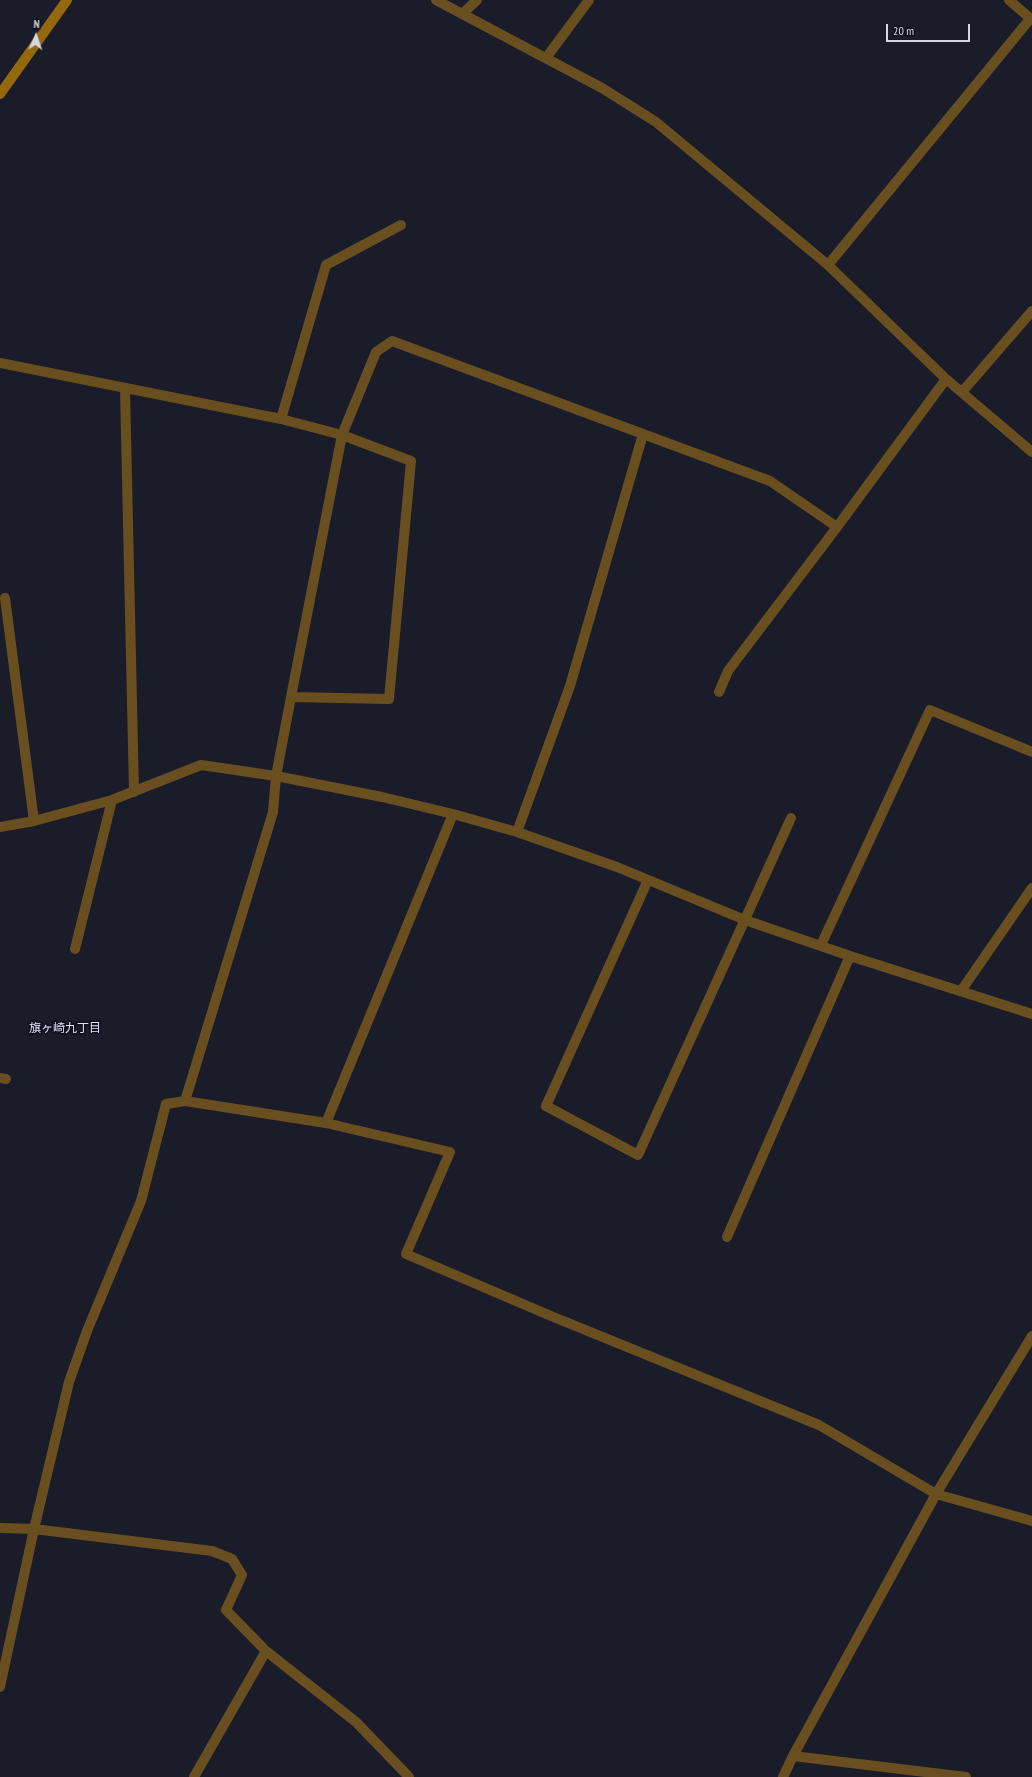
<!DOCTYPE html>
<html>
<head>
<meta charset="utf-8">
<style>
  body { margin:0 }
  #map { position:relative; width:1032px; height:1777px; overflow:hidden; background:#1b1c2a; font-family:"PT Sans Narrow",sans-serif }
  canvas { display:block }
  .north { position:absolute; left:16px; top:16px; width:40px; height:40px; -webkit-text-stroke:3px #121221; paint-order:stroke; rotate:3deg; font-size:11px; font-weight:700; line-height:16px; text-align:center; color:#d6d7e2 }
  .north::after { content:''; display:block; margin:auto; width:14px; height:18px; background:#d6d7e2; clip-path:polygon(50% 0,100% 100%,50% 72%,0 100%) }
  .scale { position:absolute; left:886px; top:24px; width:84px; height:18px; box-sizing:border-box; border:2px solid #d6d7e2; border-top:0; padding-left:5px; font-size:12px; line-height:14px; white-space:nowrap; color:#d6d7e2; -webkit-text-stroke:3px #121221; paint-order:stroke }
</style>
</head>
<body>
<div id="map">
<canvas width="1032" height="1777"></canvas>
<div class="north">N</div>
<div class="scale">20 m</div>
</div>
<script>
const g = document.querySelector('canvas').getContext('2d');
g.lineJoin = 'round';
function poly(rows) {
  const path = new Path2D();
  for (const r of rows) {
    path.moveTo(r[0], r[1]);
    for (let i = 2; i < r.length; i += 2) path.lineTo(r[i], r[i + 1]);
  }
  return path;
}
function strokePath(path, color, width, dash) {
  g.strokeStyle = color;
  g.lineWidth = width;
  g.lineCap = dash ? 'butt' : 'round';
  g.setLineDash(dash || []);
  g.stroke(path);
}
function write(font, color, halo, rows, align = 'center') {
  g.font = font + ' "PT Sans Narrow","Noto Sans JP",sans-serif';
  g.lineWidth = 4;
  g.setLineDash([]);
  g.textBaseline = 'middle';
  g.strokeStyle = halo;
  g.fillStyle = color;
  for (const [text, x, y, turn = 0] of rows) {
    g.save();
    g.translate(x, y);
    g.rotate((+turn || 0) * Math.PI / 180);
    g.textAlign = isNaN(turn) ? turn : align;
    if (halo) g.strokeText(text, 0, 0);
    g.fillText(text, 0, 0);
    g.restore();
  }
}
strokePath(poly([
  [436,0,602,88,656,122,828,265,946,379,1032,452],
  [1009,0,1032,20],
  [462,14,477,0],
  [546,58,589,0],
  [828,265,1030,19],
  [0,363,281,419,342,435,291,697,276,776,273,812,185,1101],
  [125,389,134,792],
  [962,392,1032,311],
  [281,419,326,265,401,225],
  [837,527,946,379],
  [5,598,34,821],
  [291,697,389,699,411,461,342,435,376,352,392,341,643,434],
  [0,827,34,821,112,800,201,765,276,776,382,797,453,814,517,832,617,867,745,920,850,956,1032,1014],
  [517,832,570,686,643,434,770,481,837,527,728,671,719,692],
  [648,880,546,1106,638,1155,791,818],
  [821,945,930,710,1032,752],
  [75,949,112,800],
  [961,991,1032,888],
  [0,1078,6,1079],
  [326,1123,453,814],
  [727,1237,850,956],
  [0,1528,34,1529,212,1551,232,1559,242,1575,226,1610,266,1651,356,1722,409,1777],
  [0,1687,34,1529,69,1382,87,1331,141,1201,166,1104,185,1101,326,1123,450,1152,406,1254,551,1316,819,1425,936,1494,1032,1521],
  [793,1756,966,1777],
  [194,1777,266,1651],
  [783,1777,793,1756,936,1494,1032,1336]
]), '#694e1f', 10);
strokePath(poly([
  [0,94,67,0]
]), '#94690d', 10);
write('12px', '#dee0f5', '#121221', [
  ["旗ヶ崎九丁目",65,1029]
]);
</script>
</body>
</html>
